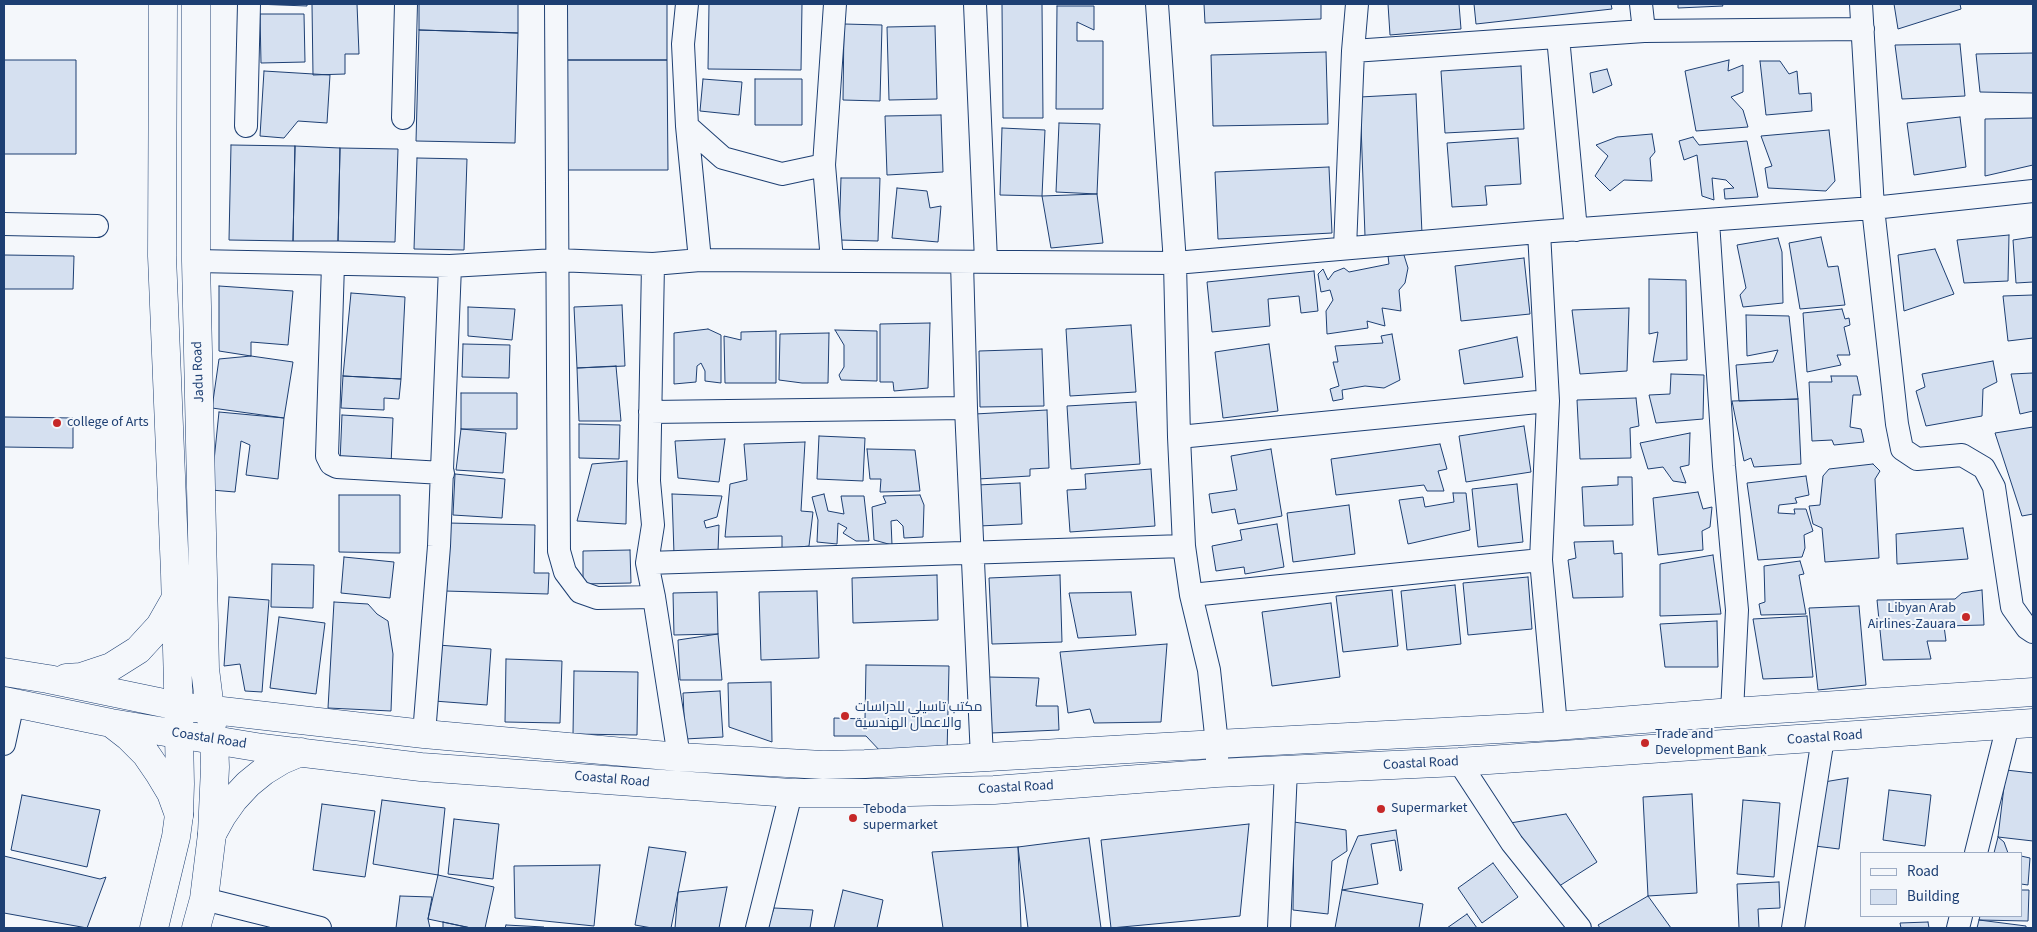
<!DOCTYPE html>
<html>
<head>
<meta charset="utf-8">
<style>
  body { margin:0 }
  #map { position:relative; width:2037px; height:932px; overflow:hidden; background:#f4f7fb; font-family:"Source Sans 3",sans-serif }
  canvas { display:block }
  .frame { position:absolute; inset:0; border:5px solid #1d3f73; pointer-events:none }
  .legend { position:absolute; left:1860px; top:852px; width:162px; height:65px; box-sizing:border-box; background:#f4f7fb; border:1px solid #9eadc5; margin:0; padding:6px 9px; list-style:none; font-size:15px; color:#1d3f73 }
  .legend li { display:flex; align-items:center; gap:10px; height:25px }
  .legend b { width:25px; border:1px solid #9eadc5 }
</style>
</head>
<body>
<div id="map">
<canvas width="2037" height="932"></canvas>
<div class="frame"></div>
<ul class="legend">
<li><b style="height:6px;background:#f4f7fb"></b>Road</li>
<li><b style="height:14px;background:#d5e0f0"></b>Building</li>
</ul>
</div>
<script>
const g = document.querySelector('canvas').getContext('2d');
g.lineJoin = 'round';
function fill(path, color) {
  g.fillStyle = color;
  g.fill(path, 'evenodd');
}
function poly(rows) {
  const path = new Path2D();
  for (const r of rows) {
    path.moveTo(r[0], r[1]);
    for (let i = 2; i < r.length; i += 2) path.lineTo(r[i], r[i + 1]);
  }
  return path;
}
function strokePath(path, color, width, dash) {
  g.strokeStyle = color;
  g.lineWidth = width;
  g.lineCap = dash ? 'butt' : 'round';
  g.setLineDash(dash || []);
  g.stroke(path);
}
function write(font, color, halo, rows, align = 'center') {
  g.font = font + ' "Source Sans 3",Cairo,sans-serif';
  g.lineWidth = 4;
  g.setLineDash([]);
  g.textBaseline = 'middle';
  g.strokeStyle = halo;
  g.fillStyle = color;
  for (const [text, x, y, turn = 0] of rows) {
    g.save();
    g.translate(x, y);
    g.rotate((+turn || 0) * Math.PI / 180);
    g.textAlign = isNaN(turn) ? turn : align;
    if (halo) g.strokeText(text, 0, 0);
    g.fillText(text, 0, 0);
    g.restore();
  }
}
const building = poly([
  [255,4,307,4,307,6,255,4],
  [312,4,357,4,359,54,345,54,345,74,313,75,312,4],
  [419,4,518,4,518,33,419,30,419,4],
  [566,4,667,4,667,60,567,60,566,4],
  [709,4,802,4,801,70,708,69,709,4],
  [1002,4,1042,4,1043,118,1003,118,1002,4],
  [1204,4,1321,4,1321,19,1205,23,1204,4],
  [1388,4,1459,4,1461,29,1390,35,1388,4],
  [1474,4,1611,4,1612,9,1476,24,1474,4],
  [1678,4,1722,4,1723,6,1678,8,1678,4],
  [1894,4,1960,4,1961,9,1898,29,1894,4],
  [1057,6,1094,6,1094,30,1077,22,1077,41,1103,41,1103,109,1056,109,1057,6],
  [260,14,304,14,305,62,261,63,260,14],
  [844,24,882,25,880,101,843,100,844,24],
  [935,26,937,99,889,100,887,27,935,26],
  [419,30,518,33,515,143,416,141,419,30],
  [1960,44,1965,96,1902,99,1895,45,1960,44],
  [1326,52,1328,124,1213,126,1211,55,1326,52],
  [2033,53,2033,93,1980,92,1976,54,2033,53],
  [4,60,76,60,76,154,4,154,4,60],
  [567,60,667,60,668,170,567,170,567,60],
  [1729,60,1728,71,1743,65,1743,92,1731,97,1743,110,1748,127,1696,131,1685,71,1729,60],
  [1760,61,1780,61,1789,74,1797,71,1799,94,1811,93,1812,111,1766,115,1760,61],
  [1521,66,1524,129,1445,133,1441,71,1521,66],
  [1607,69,1612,85,1593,93,1590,73,1607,69],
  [264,71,330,75,327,123,298,121,284,138,260,136,264,71],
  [703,79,742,82,739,115,700,111,703,79],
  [755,79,802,79,802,125,755,125,755,79],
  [1416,94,1422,234,1365,236,1360,97,1416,94],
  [941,115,943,172,887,175,885,116,941,115],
  [1960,117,1966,167,1914,175,1907,123,1960,117],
  [2033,118,2033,165,1985,176,1985,119,2033,118],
  [1059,123,1100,124,1097,194,1056,192,1059,123],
  [1002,128,1045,130,1042,196,1000,195,1002,128],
  [1829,130,1835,181,1826,191,1768,188,1765,168,1772,166,1761,136,1829,130],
  [1652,134,1655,152,1650,158,1652,181,1624,180,1610,191,1595,176,1608,156,1596,145,1617,137,1652,134],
  [1693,137,1699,145,1747,141,1758,197,1725,199,1724,189,1734,188,1726,180,1712,178,1714,200,1702,196,1697,155,1684,160,1679,141,1693,137],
  [1518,138,1521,184,1485,186,1487,205,1452,207,1447,143,1518,138],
  [231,145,295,146,293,241,229,240,231,145],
  [295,146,340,148,338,241,293,241,295,146],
  [340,148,398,149,395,242,338,241,340,148],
  [417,158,467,159,464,250,414,249,417,158],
  [1329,167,1332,233,1218,239,1215,172,1329,167],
  [841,178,880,178,878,241,839,240,841,178],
  [897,188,927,191,930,208,941,206,938,242,892,238,897,188],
  [1097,194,1103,243,1051,248,1042,196,1097,194],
  [2009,235,2008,281,1964,283,1957,240,2009,235],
  [1821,237,1828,267,1838,266,1845,305,1800,309,1789,243,1821,237],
  [2033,237,2033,282,2016,283,2013,240,2033,237],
  [1778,238,1782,252,1783,303,1743,307,1740,295,1746,288,1737,245,1778,238],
  [1935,249,1954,294,1904,311,1898,255,1935,249],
  [1403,252,1408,268,1405,283,1399,290,1401,311,1382,308,1385,326,1367,321,1368,328,1327,334,1326,311,1333,300,1330,290,1321,292,1318,274,1323,269,1328,280,1334,272,1344,268,1349,272,1389,264,1388,256,1403,252],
  [4,255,74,256,73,289,4,289,4,255],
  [1524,258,1530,314,1461,321,1455,266,1524,258],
  [1314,271,1318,311,1301,313,1299,296,1268,299,1270,326,1212,332,1207,282,1314,271],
  [1649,279,1686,280,1687,360,1653,362,1658,332,1649,334,1649,279],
  [219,286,293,291,288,345,251,342,251,356,219,351,219,286],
  [351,293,405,297,401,379,343,376,351,293],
  [2033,295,2033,338,2008,341,2003,296,2033,295],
  [622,305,625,366,577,368,574,307,622,305],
  [468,307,515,309,512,340,468,336,468,307],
  [1629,308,1627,371,1580,374,1572,310,1629,308],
  [1842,309,1845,319,1849,318,1850,325,1844,327,1850,355,1837,355,1841,365,1807,372,1803,313,1842,309],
  [1746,315,1789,316,1798,399,1739,401,1736,365,1773,362,1778,350,1747,356,1746,315],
  [930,323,928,388,894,391,893,382,880,382,880,324,930,323],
  [1131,325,1136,392,1070,396,1066,329,1131,325],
  [708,329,721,335,721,383,705,381,705,371,701,363,697,366,696,382,674,384,674,333,708,329],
  [835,330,877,331,877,381,841,380,839,375,844,367,844,345,835,330],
  [776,331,776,383,725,383,724,336,741,340,741,332,776,331],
  [829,333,828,383,802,383,779,380,780,334,829,333],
  [1392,334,1400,380,1384,388,1365,386,1342,390,1343,399,1333,401,1330,389,1339,386,1333,362,1338,362,1335,346,1383,343,1381,336,1392,334],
  [1517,337,1523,377,1464,384,1459,350,1517,337],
  [463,344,510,345,509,378,462,377,463,344],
  [1269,344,1278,411,1223,418,1215,352,1269,344],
  [1042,349,1044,406,980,407,979,351,1042,349],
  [251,356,293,362,284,418,212,408,219,359,251,356],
  [1993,361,1997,382,1983,389,1982,416,1926,426,1916,391,1925,387,1922,374,1993,361],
  [616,366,621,421,579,421,577,368,616,366],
  [2033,373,2033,411,2020,414,2011,374,2033,373],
  [1671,374,1704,375,1703,419,1656,423,1649,395,1670,394,1671,374],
  [343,376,401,379,399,399,384,398,384,410,341,408,343,376],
  [1831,376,1857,376,1861,395,1853,395,1850,427,1861,429,1864,442,1834,445,1832,440,1812,441,1809,382,1832,382,1831,376],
  [461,393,517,393,517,429,461,429,461,393],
  [1636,398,1639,426,1630,428,1631,458,1580,459,1577,400,1636,398],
  [1798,399,1801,464,1754,467,1751,458,1744,461,1732,401,1798,399],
  [1136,402,1140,464,1071,469,1067,406,1136,402],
  [1047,410,1049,468,1030,469,1030,476,978,479,975,414,1047,410],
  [219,412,284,418,278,479,246,475,250,445,241,441,235,492,211,490,219,412],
  [342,415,393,418,391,465,340,462,342,415],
  [4,417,73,418,73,448,4,447,4,417],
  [579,424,620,425,619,459,579,458,579,424],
  [1524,426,1531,472,1466,482,1459,436,1524,426],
  [2033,427,2033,514,2022,516,1995,433,2033,427],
  [461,429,506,433,503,473,456,470,461,429],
  [1690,433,1689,465,1680,467,1686,483,1673,481,1663,467,1648,469,1640,443,1690,433],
  [819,436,865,438,863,481,817,479,819,436],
  [725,439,719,482,678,478,675,441,725,439],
  [805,442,801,511,813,512,809,546,782,549,782,536,725,537,730,484,747,480,744,444,805,442],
  [1440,444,1447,469,1438,471,1444,491,1427,491,1424,485,1336,495,1331,459,1440,444],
  [867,449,915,450,920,491,880,492,881,479,870,479,867,449],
  [1271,449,1282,516,1238,524,1235,509,1212,513,1209,494,1237,490,1231,456,1271,449],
  [627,461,626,524,577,521,592,464,627,461],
  [1873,464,1880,471,1875,479,1879,558,1825,562,1822,528,1813,524,1809,506,1820,505,1823,476,1829,469,1873,464],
  [1151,469,1155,526,1070,532,1067,490,1086,489,1085,474,1151,469],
  [455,474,505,479,502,518,453,515,455,474],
  [1806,476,1809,495,1795,498,1797,503,1779,505,1778,513,1795,514,1794,509,1806,509,1813,531,1804,535,1805,548,1802,557,1758,560,1747,483,1806,476],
  [1618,477,1632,477,1633,525,1584,526,1582,487,1618,485,1618,477],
  [1020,483,1022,524,979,526,977,485,1020,483],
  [1517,484,1523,542,1478,547,1472,489,1517,484],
  [1698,492,1703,509,1712,507,1710,527,1702,531,1703,550,1658,555,1653,498,1698,492],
  [1453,493,1466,493,1470,530,1408,544,1399,500,1423,497,1425,507,1454,502,1453,493],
  [672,494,722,496,717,517,704,521,706,528,719,525,718,551,674,554,672,494],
  [824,494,828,511,844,514,841,496,864,496,869,541,856,541,843,533,847,528,838,523,837,544,817,542,818,520,812,497,824,494],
  [339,495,400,495,400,553,339,552,339,495],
  [920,495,924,505,923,537,904,538,903,526,897,520,891,521,892,545,874,540,872,507,886,503,883,496,920,495],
  [1349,505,1355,554,1293,562,1287,513,1349,505],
  [448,523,535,525,534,573,549,573,548,594,445,591,448,523],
  [1277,524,1284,567,1245,574,1244,567,1216,571,1212,546,1242,540,1240,530,1277,524],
  [1963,528,1968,559,1897,564,1896,534,1963,528],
  [1613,541,1614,554,1622,553,1623,597,1573,598,1568,560,1576,558,1574,542,1613,541],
  [630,550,631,583,583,584,583,551,630,550],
  [1713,555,1721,614,1660,616,1660,564,1713,555],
  [344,557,394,562,390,598,341,593,344,557],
  [1800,561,1804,574,1799,575,1806,614,1761,615,1759,604,1765,602,1764,566,1800,561],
  [272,564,314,565,313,608,271,607,272,564],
  [937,575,938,620,853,623,852,578,937,575],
  [1060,575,1062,642,992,644,989,578,1060,575],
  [1528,577,1532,629,1468,635,1463,583,1528,577],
  [1455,585,1461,644,1407,650,1401,591,1455,585],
  [1392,590,1398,646,1343,652,1336,596,1392,590],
  [1982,590,1984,625,1944,626,1946,641,1927,641,1931,659,1883,660,1877,600,1955,599,1962,593,1982,590],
  [817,591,819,658,761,660,759,592,817,591],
  [717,592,718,634,674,635,673,593,717,592],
  [1131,592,1136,635,1078,638,1069,593,1131,592],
  [229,597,269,600,262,692,245,691,240,664,224,666,229,597],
  [334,602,368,604,377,614,388,621,393,654,391,711,328,708,334,602],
  [1331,603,1340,677,1272,686,1262,612,1331,603],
  [1859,606,1866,685,1818,690,1809,608,1859,606],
  [1807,616,1813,677,1763,679,1753,619,1807,616],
  [279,617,325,623,316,694,270,688,279,617],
  [1717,621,1718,667,1665,667,1660,624,1717,621],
  [718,634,722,680,680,680,678,640,718,634],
  [1167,644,1161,722,1094,723,1090,709,1068,713,1060,652,1167,644],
  [438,645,491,649,487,705,434,701,438,645],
  [506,659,562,661,560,723,505,722,506,659],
  [866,665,949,666,947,754,882,753,866,736,834,736,834,718,865,719,866,665],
  [574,671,638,672,637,735,573,734,574,671],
  [987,677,1039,678,1036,706,1058,706,1059,730,991,733,987,677],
  [771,682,772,742,729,727,728,683,771,682],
  [720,691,723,737,685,739,683,693,720,691],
  [2006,770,2033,773,2033,841,1998,837,2006,770],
  [1848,778,1839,849,1815,846,1824,782,1848,778],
  [1889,790,1931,795,1925,846,1883,840,1889,790],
  [1692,794,1697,893,1648,896,1643,797,1692,794],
  [22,795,100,810,87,867,11,850,22,795],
  [382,800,445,808,438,875,373,864,382,800],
  [1743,800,1780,803,1774,877,1737,874,1743,800],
  [322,804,375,811,365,877,313,870,322,804],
  [1566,814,1597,862,1553,890,1510,823,1566,814],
  [454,819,499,824,493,879,448,874,454,819],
  [1294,822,1346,830,1347,851,1332,861,1328,914,1293,910,1294,822],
  [1249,824,1240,916,1111,928,1101,840,1249,824],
  [1396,830,1402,870,1400,871,1395,840,1371,844,1378,884,1342,890,1348,859,1358,836,1396,830],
  [1998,837,2004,842,2008,853,1994,853,1998,837],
  [1089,838,1101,928,1028,928,1018,847,1089,838],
  [649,847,686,852,671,928,652,928,635,925,649,847],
  [1018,847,1021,928,943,928,932,852,1018,847],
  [4,856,100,879,106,877,87,928,4,913,4,856],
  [2021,856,2030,858,2028,885,2021,884,2021,856],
  [1493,863,1518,897,1482,923,1458,888,1493,863],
  [600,865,594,926,515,918,514,866,600,865],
  [438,875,494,887,485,928,471,928,428,919,438,875],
  [1779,882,1780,908,1758,909,1759,928,1739,928,1737,884,1779,882],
  [727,887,719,928,675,928,678,892,727,887],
  [843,890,883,900,877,928,834,928,843,890],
  [1342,890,1423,904,1419,928,1335,928,1342,890],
  [2021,890,2029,890,2028,921,1979,920,1980,916,2021,916,2021,890],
  [400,896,432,897,428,919,430,928,396,928,400,896],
  [1648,896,1671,928,1600,928,1598,925,1648,896],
  [774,908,813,910,810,928,767,928,774,908],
  [1467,914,1477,928,1447,928,1467,914],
  [1979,920,2026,926,2026,928,1977,928,1979,920],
  [443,922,471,928,443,928,443,922],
  [1928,922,1929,928,1901,928,1900,923,1928,922],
  [506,925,544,927,544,928,505,928,506,925]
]);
fill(building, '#d5e0f0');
strokePath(building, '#1d3f73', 1);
const street = poly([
  [556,4,559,551,565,572,580,592,597,598,654,597],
  [687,4,683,44,687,126,700,260],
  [975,4,986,261],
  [1157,4,1175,263,1179,437,1184,546,1191,595,1209,670,1217,744,1217,773],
  [1357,4,1353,51,1644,31,1863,29],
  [1641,4,1644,31],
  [1861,4,1873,208,1897,424,1902,449,1917,459,1962,455,1984,468,1994,487,2012,607,2027,628,2033,632],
  [1558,37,1576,230],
  [403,118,406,4],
  [246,126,249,4],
  [687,126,723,158,782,174,824,165],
  [1708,221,1724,466,1737,610,1732,712],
  [4,224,97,226],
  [1539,232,1548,401,1541,560,1556,726],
  [1345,248,1353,51],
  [196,261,450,266,556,260,653,264,700,260,1175,263,1539,232,1873,208,2033,191],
  [832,261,824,165,835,4],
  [962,262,966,408,982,758],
  [333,264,327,456,331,464,337,467,443,473],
  [653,264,649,481,653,525,647,563,654,597,679,757],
  [650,412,966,408],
  [1179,437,1548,401],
  [647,563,1184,546],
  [1191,595,1541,560],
  [424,734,439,546,450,266],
  [4,744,13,703],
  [1459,762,1512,843,1580,928],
  [1976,853,2008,725],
  [204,899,320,928],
  [757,928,791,793],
  [1279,928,1286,770],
  [1793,928,1823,738],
  [1958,928,1961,916]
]);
const secondary = poly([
  [154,928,176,837,179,815,180,784,179,734],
  [196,928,204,899,212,834,215,767,214,739]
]);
const highway = poly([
  [163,4,162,256,175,573,179,723],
  [196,4,196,261,205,669,212,725],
  [4,672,48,679,178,706,424,734,679,757,823,765,865,764,1217,744,1556,726,1732,712,2033,692],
  [66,678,81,677,111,667,138,650,160,626,176,598],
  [4,701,111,723,262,748,421,767,791,793,868,793,994,790,1217,773,1459,762,2033,723],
  [111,723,129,737,146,754,159,773,171,793,179,815],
  [212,834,222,816,234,799,248,784,264,771,282,760,301,752]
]);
strokePath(street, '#1d3f73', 24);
strokePath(secondary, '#1d3f73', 29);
strokePath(highway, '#1d3f73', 29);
strokePath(street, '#f4f7fb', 22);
strokePath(secondary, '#f4f7fb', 28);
strokePath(highway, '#f4f7fb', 28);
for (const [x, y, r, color] of [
  [57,423,5,"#c62828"],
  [1966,617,5,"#c62828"],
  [845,716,5,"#c62828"],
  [1645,743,5,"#c62828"],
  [1381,809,5,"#c62828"],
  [853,818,5,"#c62828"]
]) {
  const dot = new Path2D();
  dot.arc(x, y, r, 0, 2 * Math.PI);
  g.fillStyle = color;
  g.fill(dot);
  strokePath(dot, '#f4f7fb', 2);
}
write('14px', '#1d3f73', '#f4f7fb', [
  ["Jadu Road",199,372,-92],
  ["Coastal Road",1825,738,-4],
  ["Coastal Road",209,739,9],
  ["Coastal Road",1421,764,-3],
  ["Coastal Road",612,780,5],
  ["Coastal Road",1016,788,-3]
]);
write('14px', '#1d3f73', '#f4f7fb', [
  ["college of Arts",67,423],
  ["Libyan Arab",1956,609,"right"],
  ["Airlines-Zauara",1956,625,"right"],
  ["مكتب تاسيلي للدراسات",855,708],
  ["والاعمال الهندسية",855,724],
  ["Trade and",1655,735],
  ["Development Bank",1655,751],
  ["Supermarket",1391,809],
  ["Teboda",863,810],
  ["supermarket",863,826]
], 'left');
</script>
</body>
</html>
